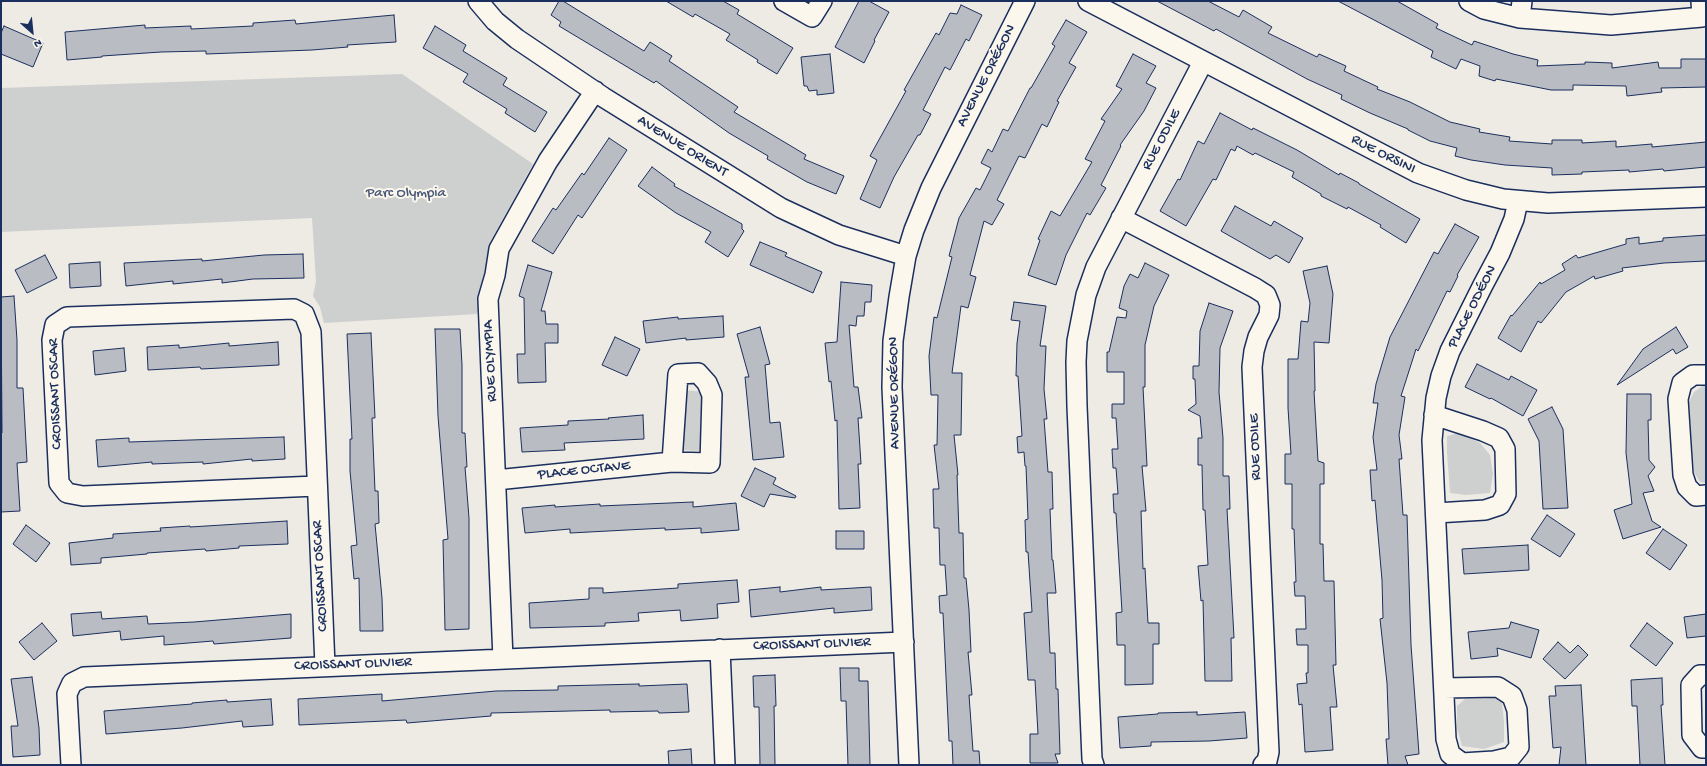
<!DOCTYPE html>
<html>
<head>
<meta charset="utf-8">
<style>
  body { margin:0 }
  #map { position:relative; width:1707px; height:766px; overflow:hidden; background:#eeebe4; font-family:"Gochi Hand",sans-serif }
  canvas { display:block }
  .frame { position:absolute; inset:0; border:2px solid #1b2f5e; pointer-events:none }
  .north { position:absolute; left:12px; top:12px; width:40px; height:40px; -webkit-text-stroke:3px #fbf7ec; paint-order:stroke; rotate:153deg; font-size:11px; font-weight:700; line-height:16px; text-align:center; color:#1b2f5e }
  .north::after { content:''; display:block; margin:auto; width:14px; height:18px; background:#1b2f5e; clip-path:polygon(50% 0,100% 100%,50% 72%,0 100%) }
</style>
</head>
<body>
<div id="map">
<canvas width="1707" height="766"></canvas>
<div class="frame"></div>
<div class="north">N</div>
</div>
<script>
const g = document.querySelector('canvas').getContext('2d');
g.lineJoin = 'round';
function fill(path, color) {
  g.fillStyle = color;
  g.fill(path, 'evenodd');
}
function poly(rows) {
  const path = new Path2D();
  for (const r of rows) {
    path.moveTo(r[0], r[1]);
    for (let i = 2; i < r.length; i += 2) path.lineTo(r[i], r[i + 1]);
  }
  return path;
}
function strokePath(path, color, width, dash) {
  g.strokeStyle = color;
  g.lineWidth = width;
  g.lineCap = dash ? 'butt' : 'round';
  g.setLineDash(dash || []);
  g.stroke(path);
}
function write(font, color, halo, rows, align = 'center') {
  g.font = font + ' "Gochi Hand",sans-serif';
  g.lineWidth = 4;
  g.setLineDash([]);
  g.textBaseline = 'middle';
  g.strokeStyle = halo;
  g.fillStyle = color;
  for (const [text, x, y, turn = 0] of rows) {
    g.save();
    g.translate(x, y);
    g.rotate((+turn || 0) * Math.PI / 180);
    g.textAlign = isNaN(turn) ? turn : align;
    if (halo) g.strokeText(text, 0, 0);
    g.fillText(text, 0, 0);
    g.restore();
  }
}
fill(poly([
  [402,74,533,164,490,242,485,276,477,314,324,323,320,307,313,296,316,281,312,218,1,232,1,88],
  [1704,385,1706,386,1706,483,1700,482,1694,472,1689,402,1694,392],
  [684,390,704,392,700,451,680,450],
  [1459,433,1480,443,1490,455,1493,474,1490,493,1466,495,1450,493,1447,453,1447,436],
  [1493,698,1502,702,1504,722,1504,742,1484,749,1462,746,1457,728,1457,706,1465,699]
]), '#cecfcf');
const building = poly([
  [559,1,563,1,644,51,650,42,672,56,669,61,738,107,734,112,806,155,804,159,844,176,836,194,807,182,767,159,768,156,729,133,656,81,654,83,559,26,561,22,551,15,559,1],
  [666,1,723,1,739,10,737,14,793,48,777,74,757,62,758,60,726,40,730,34,695,14,693,17,666,1],
  [859,1,869,1,889,12,874,40,875,41,864,63,835,47,859,1],
  [1157,1,1208,1,1239,17,1243,10,1272,27,1268,33,1317,57,1319,54,1346,66,1344,71,1378,87,1377,89,1410,102,1450,122,1480,129,1479,132,1510,137,1509,141,1552,144,1552,140,1582,140,1582,143,1616,141,1616,147,1652,144,1652,147,1706,142,1706,167,1664,171,1663,169,1629,172,1629,170,1582,172,1582,174,1552,175,1552,168,1505,165,1471,160,1455,156,1457,148,1430,141,1408,130,1408,129,1370,113,1341,99,1342,95,1307,79,1216,29,1214,31,1157,1],
  [1338,1,1397,1,1438,24,1436,28,1472,45,1474,41,1513,54,1538,60,1537,66,1585,64,1585,62,1612,63,1612,68,1658,62,1659,68,1681,68,1681,59,1706,59,1706,87,1661,88,1662,92,1627,96,1626,86,1573,85,1573,90,1551,90,1496,79,1495,81,1479,76,1480,66,1461,59,1456,69,1431,57,1433,51,1338,1],
  [961,5,982,15,969,41,966,39,950,70,945,67,923,110,931,114,920,135,918,135,894,177,880,208,860,199,877,160,870,156,906,91,904,90,936,33,939,35,950,13,957,14,961,5],
  [394,15,396,42,347,45,348,47,312,50,206,54,206,51,161,52,102,56,102,57,67,60,65,32,145,25,145,28,191,26,191,29,253,26,253,23,295,20,296,24,394,15],
  [1066,20,1087,32,1069,63,1076,67,1057,101,1059,102,1047,127,1042,124,1025,158,1019,156,997,200,1004,204,992,225,984,221,970,275,976,277,968,308,961,306,952,373,962,373,961,435,954,435,958,475,957,475,959,533,963,533,964,578,966,578,969,610,971,652,968,652,972,695,969,695,973,751,979,751,980,765,953,765,952,741,949,741,943,613,940,613,939,596,947,595,945,565,940,565,939,528,934,528,933,489,939,489,934,445,937,445,938,395,931,395,929,356,934,317,937,318,952,257,949,256,959,218,976,188,980,190,991,168,981,163,988,149,992,152,1003,129,1008,131,1030,88,1031,88,1055,46,1052,44,1066,20],
  [4,26,43,43,33,67,1,54,1,33,4,26],
  [435,26,466,45,463,51,507,78,503,85,547,112,535,132,505,113,507,109,463,82,468,74,423,48,435,26],
  [830,54,834,93,817,95,817,90,809,91,807,86,804,86,801,57,830,54],
  [1133,54,1156,66,1146,83,1156,88,1144,111,1120,145,1121,146,1101,185,1106,188,1090,215,1087,213,1066,255,1056,285,1028,275,1040,240,1038,239,1051,211,1060,216,1092,162,1085,159,1105,121,1101,119,1122,89,1116,86,1133,54],
  [1220,113,1252,130,1253,128,1297,150,1339,175,1340,173,1359,183,1359,184,1420,219,1406,243,1380,227,1381,225,1348,207,1347,209,1321,196,1321,194,1292,177,1294,172,1255,153,1253,155,1237,146,1235,151,1231,149,1216,180,1213,179,1186,226,1160,211,1178,179,1180,180,1198,141,1204,144,1220,113],
  [609,138,627,150,582,218,578,215,553,254,532,241,553,208,556,210,582,173,584,175,609,138],
  [652,167,675,184,674,186,742,224,742,229,744,231,728,257,705,242,711,232,676,213,638,186,652,167],
  [1235,206,1271,226,1274,221,1303,238,1289,263,1276,255,1270,259,1221,231,1235,206],
  [1455,224,1479,237,1457,275,1458,276,1450,292,1447,291,1418,351,1416,349,1401,396,1405,397,1399,435,1402,459,1399,459,1403,515,1407,515,1411,645,1419,754,1405,756,1408,765,1388,765,1386,739,1389,739,1387,683,1380,619,1383,618,1382,580,1375,500,1372,501,1370,470,1377,470,1373,437,1378,403,1373,403,1376,384,1390,337,1434,252,1438,254,1455,224],
  [1706,235,1706,261,1664,263,1622,268,1623,271,1595,279,1594,276,1566,292,1541,323,1538,321,1521,352,1498,338,1511,315,1512,316,1540,282,1541,284,1565,270,1562,264,1576,255,1578,258,1626,244,1626,239,1639,237,1639,244,1663,241,1663,238,1706,235],
  [760,242,787,253,785,256,822,272,813,293,750,265,760,242],
  [303,254,304,278,253,279,222,283,222,279,173,284,173,281,126,286,124,263,202,259,202,261,264,255,303,254],
  [45,255,57,278,27,293,15,270,45,255],
  [100,262,101,286,70,288,69,264,100,262],
  [1145,263,1169,275,1154,306,1145,345,1145,387,1143,387,1147,466,1142,466,1146,511,1141,511,1143,569,1145,568,1148,623,1159,623,1159,644,1153,644,1153,684,1125,685,1125,645,1117,645,1116,613,1122,612,1116,513,1114,513,1113,494,1118,494,1116,468,1113,468,1112,449,1118,449,1116,418,1112,418,1112,404,1124,404,1124,372,1107,372,1107,352,1109,352,1117,317,1126,318,1127,311,1119,308,1124,286,1130,274,1138,278,1145,263],
  [528,265,552,272,541,311,545,311,546,324,558,324,558,343,545,343,546,382,518,383,517,354,525,354,524,298,519,296,528,265],
  [1327,266,1333,294,1329,343,1314,342,1315,391,1314,391,1318,461,1324,463,1324,484,1320,484,1320,544,1323,544,1324,581,1334,581,1336,665,1333,665,1337,707,1330,707,1333,750,1305,752,1302,704,1299,705,1297,684,1307,683,1306,673,1308,673,1308,645,1297,645,1296,629,1306,629,1305,596,1295,596,1294,582,1296,582,1294,529,1292,529,1292,484,1285,484,1285,454,1291,454,1288,408,1288,359,1298,359,1301,321,1308,322,1310,303,1303,271,1327,266],
  [841,282,872,285,871,302,865,302,864,316,857,316,856,326,849,325,854,387,858,387,862,418,858,418,861,464,858,464,860,508,839,509,837,420,835,421,831,381,829,382,825,343,837,342,841,282],
  [14,296,17,340,17,388,23,388,27,462,17,463,20,511,1,512,1,433,2,433,1,297,14,296],
  [1014,302,1046,306,1040,346,1046,346,1044,389,1047,419,1044,419,1048,472,1052,472,1053,509,1050,509,1052,560,1053,560,1056,593,1047,593,1050,653,1055,653,1056,689,1058,689,1060,754,1055,754,1058,763,1030,763,1030,734,1038,734,1035,680,1028,680,1024,613,1032,612,1028,552,1026,552,1025,520,1028,519,1026,466,1025,466,1024,452,1018,453,1017,437,1022,436,1018,376,1016,376,1017,343,1020,321,1011,320,1014,302],
  [1209,303,1233,311,1220,348,1219,392,1223,438,1223,476,1229,476,1230,509,1227,509,1234,638,1231,638,1232,681,1205,681,1203,600,1201,601,1198,566,1208,565,1205,510,1203,510,1202,465,1198,465,1198,438,1202,438,1200,416,1188,410,1196,404,1195,379,1193,379,1193,366,1199,366,1200,331,1209,303],
  [723,316,724,337,686,340,686,338,646,343,643,321,678,317,678,319,723,316],
  [760,327,770,364,765,365,770,423,780,422,784,457,753,460,745,377,749,377,737,334,760,327],
  [1676,327,1688,347,1676,354,1673,349,1617,385,1643,349,1676,327],
  [435,329,460,329,462,365,462,433,465,433,467,467,465,467,469,518,469,629,445,630,443,540,448,539,438,416,435,329],
  [371,333,375,418,372,418,375,491,378,491,379,523,375,524,382,598,383,631,360,631,359,578,354,579,351,546,357,545,350,471,350,439,352,439,347,334,371,333],
  [615,337,640,349,627,376,602,365,615,337],
  [278,342,279,365,201,369,200,367,148,370,147,347,179,345,179,348,229,343,229,346,278,342],
  [124,348,126,371,95,375,93,351,124,348],
  [1477,364,1509,380,1511,376,1537,390,1523,416,1491,398,1490,399,1465,387,1477,364],
  [1627,394,1651,394,1651,420,1648,420,1649,460,1655,467,1648,476,1654,491,1643,493,1652,521,1661,527,1623,539,1614,510,1632,504,1626,453,1627,394],
  [1552,407,1563,429,1568,508,1543,509,1539,441,1528,419,1552,407],
  [643,415,644,439,564,443,565,450,522,452,520,428,568,425,568,421,609,419,608,418,643,415],
  [284,437,285,459,252,461,252,459,203,464,203,462,152,464,152,462,98,467,96,440,129,438,129,442,284,437],
  [755,468,776,478,773,484,796,496,795,498,770,494,764,507,741,496,755,468],
  [693,502,693,507,736,503,739,530,701,533,701,528,665,530,665,528,570,533,570,529,525,533,522,508,555,505,555,507,600,504,600,506,693,502],
  [1547,515,1575,534,1560,557,1531,539,1547,515],
  [287,521,288,544,239,546,239,548,206,551,205,549,147,553,147,554,101,558,101,563,71,565,69,543,113,538,113,534,161,531,160,528,190,526,190,527,287,521],
  [26,525,50,543,36,562,13,544,26,525],
  [1663,529,1687,545,1670,570,1646,553,1663,529],
  [836,531,864,531,864,549,836,549,836,531],
  [1528,545,1529,570,1464,574,1462,549,1528,545],
  [737,580,739,602,717,604,718,618,681,621,680,610,638,613,639,621,605,623,605,626,530,628,529,603,589,599,589,588,603,588,603,593,678,588,678,584,737,580],
  [780,587,780,592,821,587,821,590,871,587,872,610,834,613,834,608,751,617,749,590,780,587],
  [101,612,102,619,147,616,148,624,194,622,291,614,291,638,214,644,213,641,164,645,164,636,121,640,120,631,73,636,71,614,101,612],
  [1706,614,1706,636,1687,638,1684,617,1706,614],
  [1511,622,1539,630,1531,658,1497,648,1498,656,1471,659,1468,632,1509,628,1511,622],
  [42,623,57,641,34,660,19,642,42,623],
  [1647,623,1673,643,1656,666,1630,646,1647,623],
  [1558,642,1570,653,1578,645,1588,655,1565,679,1543,659,1558,642],
  [840,668,859,668,859,681,868,681,870,765,848,765,846,701,841,701,840,668],
  [775,675,776,706,774,706,775,765,760,765,759,707,754,707,753,676,775,675],
  [32,677,39,728,40,755,13,757,11,726,18,726,11,679,32,677],
  [1662,678,1663,705,1661,705,1665,765,1640,765,1637,706,1632,706,1631,680,1662,678],
  [639,684,639,686,687,684,689,712,659,713,658,711,610,712,610,710,491,713,491,716,407,723,406,720,299,725,298,699,382,694,382,701,496,691,558,690,558,686,639,684],
  [1581,685,1586,765,1559,765,1561,747,1553,748,1549,696,1556,696,1555,686,1581,685],
  [271,699,273,725,243,727,242,721,182,728,106,734,104,711,192,704,192,703,227,700,227,702,271,699],
  [1197,712,1197,715,1245,712,1247,738,1209,741,1151,742,1151,746,1120,748,1118,717,1158,714,1158,713,1197,712],
  [691,749,692,765,669,765,668,751,691,749]
]);
fill(building, '#b9bcc3');
strokePath(building, '#1b2f5e', 1);
const minor = poly([
  [478,1,495,21,517,39,603,97,781,208,839,235,906,256],
  [784,1,812,17,822,1],
  [1088,1,1418,173,1466,190,1503,199,1548,203,1706,197],
  [1469,1,1484,9,1520,18,1611,25,1702,17,1701,1],
  [1520,18,1522,1],
  [1121,218,1255,288,1266,295,1270,305,1269,315,1258,337,1254,351,1252,367,1269,752,1267,761,1263,765],
  [1706,375,1693,375,1682,383,1678,399,1683,475,1687,487,1696,496,1706,495],
  [1434,415,1483,431,1499,438,1505,449,1506,494,1500,505,1485,510,1436,513],
  [496,480,672,462,710,463,712,395,707,383,698,373,678,374,672,462],
  [316,486,83,496,67,493,59,483,52,340,55,325,67,317,294,309,304,314,311,332,325,666],
  [720,649,725,765],
  [503,659,488,299,495,275,499,249,548,161,595,91],
  [1706,675,1700,675,1691,685,1692,735,1702,748,1706,748],
  [1444,688,1498,687,1512,696,1517,710,1519,747,1511,757,1494,761,1462,763,1450,754,1446,739,1432,440,1436,398,1441,376,1450,351,1483,285,1500,253,1514,219,1518,201],
  [71,765,67,694,72,683,84,677,904,642],
  [909,765,892,387,893,341,899,297,906,256,914,230,931,188,1025,1],
  [1094,765,1092,759,1077,406,1076,362,1077,341,1086,295,1096,267,1203,62]
]);
strokePath(minor, '#1b2f5e', 22);
strokePath(minor, '#fbf7ec', 19);
write('15px', '#1b2f5e', '#fbf7ec', [
  ["AVENUE ORÉGON",987,76,-63],
  ["RUE ODILE",1162,140,-62],
  ["AVENUE ORIENT",682,147,32],
  ["RUE ORSINI",1383,155,27],
  ["PLACE ODÉON",1473,307,-63],
  ["RUE OLYMPIA",491,361,-93],
  ["AVENUE ORÉGON",895,393,-91],
  ["CROISSANT OSCAR",56,394,-92],
  ["RUE ODILE",1256,447,-92],
  ["PLACE OCTAVE",584,471,-6],
  ["CROISSANT OSCAR",321,576,-93],
  ["CROISSANT OLIVIER",812,645,-2],
  ["CROISSANT OLIVIER",353,665,-2]
]);
write('15px', '#48577a', '#fbf7ec', [
  ["Parc Olympia",406,194]
]);
</script>
</body>
</html>
